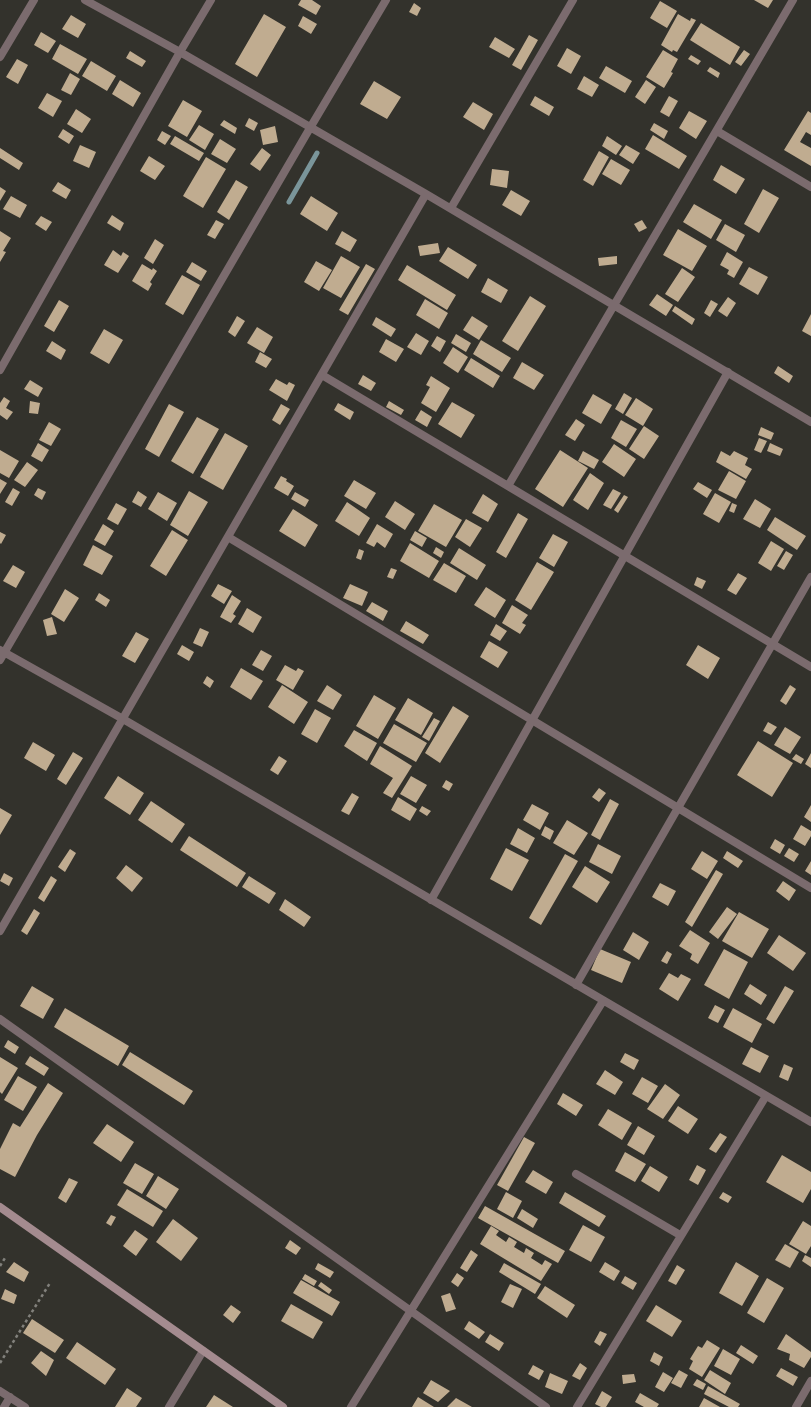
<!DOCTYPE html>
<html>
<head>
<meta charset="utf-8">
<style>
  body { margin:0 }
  canvas { display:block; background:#33322c }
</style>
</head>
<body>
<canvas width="811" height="1407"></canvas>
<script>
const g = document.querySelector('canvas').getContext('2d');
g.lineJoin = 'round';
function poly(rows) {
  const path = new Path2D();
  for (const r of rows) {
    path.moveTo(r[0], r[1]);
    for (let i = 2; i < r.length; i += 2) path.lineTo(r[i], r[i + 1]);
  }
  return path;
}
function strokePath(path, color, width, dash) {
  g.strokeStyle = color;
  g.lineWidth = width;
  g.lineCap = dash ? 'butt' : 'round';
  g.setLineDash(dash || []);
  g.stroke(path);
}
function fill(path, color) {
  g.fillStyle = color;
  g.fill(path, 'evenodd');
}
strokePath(poly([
  [289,202,317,153]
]), '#7a959a', 5);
fill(poly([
  [301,0,312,0,321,6,316,15,298,5],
  [754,0,773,0,768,8],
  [660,1,677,11,667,28,650,18],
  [414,3,421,8,417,16,409,12],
  [264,14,286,27,257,77,235,64],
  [678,14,690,21,691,18,696,20,677,52,673,50,672,52,661,45],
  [71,15,86,24,78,38,62,29],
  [303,16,317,24,311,34,298,26],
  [701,23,740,47,730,65,690,40],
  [41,32,56,41,48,53,34,45],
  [529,35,538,40,521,70,512,65],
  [495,37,515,49,509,58,489,47],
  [60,44,87,59,78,74,52,59],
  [567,48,581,56,571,74,557,66],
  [663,50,678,59,671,72,673,73,664,88,646,77],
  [744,50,750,54,741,66,735,62],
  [130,51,146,61,142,67,126,58],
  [691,55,701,61,698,65,688,59],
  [17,59,28,65,18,84,6,77],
  [91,61,116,76,107,91,82,76],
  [606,66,632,81,625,93,599,78],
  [710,67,720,73,718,78,707,71],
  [70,73,80,79,71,95,61,90],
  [584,76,599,85,592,97,577,89],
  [120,80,141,93,133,107,112,94],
  [646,80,656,87,645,104,635,97],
  [374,81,401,97,387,119,360,104],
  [47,93,62,101,53,117,38,108],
  [535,96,554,107,549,116,530,105],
  [669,96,678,101,669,117,660,112],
  [183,100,202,111,187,137,168,126],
  [473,102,493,114,484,130,463,117],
  [76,109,91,119,82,133,67,124],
  [689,111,707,121,696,139,679,128],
  [808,111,811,113,811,135,806,132,800,142,811,148,811,166,784,150],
  [249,118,258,123,254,131,245,126],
  [224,120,237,128,235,134,220,125],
  [654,123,668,131,664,139,650,130],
  [199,125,214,134,205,150,189,140],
  [275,126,278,142,263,145,260,130],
  [63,129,74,136,69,144,58,137],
  [162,131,171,136,165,145,157,140],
  [653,135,687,156,679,169,645,149],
  [175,136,204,153,199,161,170,144],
  [607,136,622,146,616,155,602,146],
  [220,139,236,149,227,163,211,154],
  [80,145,96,152,89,168,73,161],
  [626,145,640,153,633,164,619,155],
  [0,148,23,163,19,170,0,158],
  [262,148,271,155,260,171,250,164],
  [599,151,609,157,593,186,583,180],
  [149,156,165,166,155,180,140,171],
  [206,157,226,169,203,208,183,196],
  [611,159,630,170,621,185,602,174],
  [721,165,745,179,736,194,713,180],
  [492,169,509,171,507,188,490,185],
  [236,180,248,187,229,220,217,212],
  [58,182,71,190,66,199,52,191],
  [0,187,6,191,0,201],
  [763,189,779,198,759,233,744,224],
  [511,190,530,201,521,216,502,205],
  [11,196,27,205,20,218,3,209],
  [311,196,338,213,327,231,300,214],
  [694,204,722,220,711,239,683,222],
  [112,215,124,223,120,231,107,223],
  [41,216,52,222,46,231,35,224],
  [216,220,224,224,215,239,207,235],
  [642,220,647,228,639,232,634,224],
  [725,224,745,235,736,252,716,240],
  [678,229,707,246,692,271,663,255],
  [0,231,11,238,3,251,6,252,0,262],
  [342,231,357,240,350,252,335,244],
  [155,239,164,245,153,264,144,258],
  [438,243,440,253,420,256,418,246],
  [448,247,477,265,468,279,439,261],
  [113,250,121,256,123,252,129,256,118,273,104,265],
  [727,252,743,262,734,278,727,274,729,270,720,265],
  [341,256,360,267,341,298,323,288],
  [617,256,617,264,599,266,598,258],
  [316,261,332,270,319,291,304,282],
  [192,262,207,271,201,281,186,272],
  [142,264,152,270,153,268,157,271,150,282,152,284,148,291,132,281],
  [366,264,375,269,348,315,339,310],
  [407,265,456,295,447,310,398,280],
  [749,267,768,277,758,295,739,284],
  [682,268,695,277,678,302,665,294],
  [182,275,200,285,183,315,165,304],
  [488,278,508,290,501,303,481,292],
  [657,294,673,305,666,316,649,305],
  [530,296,546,306,518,351,502,341],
  [728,297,736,303,727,317,718,311],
  [425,299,448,313,439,329,416,315],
  [59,300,69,306,54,332,44,326],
  [711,300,718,304,710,317,704,313],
  [675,306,695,319,692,325,672,311],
  [811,314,811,336,802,331],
  [237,316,245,321,235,337,228,332],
  [472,316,488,326,479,340,463,330],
  [376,317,396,329,391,337,372,325],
  [257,327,273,337,264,353,247,343],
  [104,329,123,340,109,364,90,353],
  [416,333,429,341,421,355,407,347],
  [456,334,471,343,466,352,451,343],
  [437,336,446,341,440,352,431,346],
  [386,339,404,349,396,362,379,352],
  [481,340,511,358,502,372,473,354],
  [52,341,66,350,61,360,46,351],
  [453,347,468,357,458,373,443,363],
  [260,352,272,359,266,368,255,362],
  [471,358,500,376,493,388,464,370],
  [522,362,544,375,534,390,513,378],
  [778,366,793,376,789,383,774,373],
  [363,375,376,383,371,391,358,384],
  [431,376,450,388,436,412,421,403,430,387,426,385],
  [276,379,287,385,289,382,295,385,287,401,269,390],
  [30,380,43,388,38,397,24,389],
  [624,393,632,398,623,414,615,409],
  [593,394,612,405,601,424,582,413],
  [4,397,10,401,6,408,13,412,7,420,0,415,0,403],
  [636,398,653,409,643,426,625,415],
  [30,401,40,403,38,414,29,413],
  [389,401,404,410,401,415,386,407],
  [452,402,475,415,461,438,438,424],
  [338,403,354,412,350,420,334,410],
  [169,404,184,412,159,457,145,449],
  [281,404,290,409,280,425,272,420],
  [421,410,432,417,427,427,415,420],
  [197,417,219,429,193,474,171,461],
  [576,419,585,425,575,441,565,435],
  [621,420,637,429,626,447,611,438],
  [49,422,61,429,51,446,39,440],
  [644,426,659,436,644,459,629,449],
  [761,427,774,433,771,440,758,435],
  [225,433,248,446,223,490,200,477],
  [759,438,767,441,761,453,754,450],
  [38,443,49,450,42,462,31,456],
  [770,443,783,449,780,456,767,451],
  [614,444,636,459,624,477,602,462],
  [0,450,19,461,9,478,0,473],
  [560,450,588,468,563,507,535,489],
  [583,451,599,460,594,469,578,461],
  [721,451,730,456,734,451,748,458,745,465,752,469,746,479,716,462],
  [27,462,38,470,25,487,14,480],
  [729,471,746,481,736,499,718,490],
  [590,473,604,483,588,510,573,500],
  [281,476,287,479,286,481,294,486,288,496,274,488],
  [0,479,7,483,0,494],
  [354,480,376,493,366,509,344,496],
  [698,482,712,490,707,498,693,489],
  [13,488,20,492,12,506,5,502],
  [38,488,46,492,42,500,34,495],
  [613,489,621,493,611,509,603,505],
  [138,491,147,497,141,507,132,502],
  [189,491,208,502,188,536,170,525],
  [158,492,177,503,167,521,148,509],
  [295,492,309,500,305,507,291,499],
  [715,493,731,502,719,523,703,514],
  [483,494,498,504,488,522,472,513],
  [624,495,628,497,618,513,614,510],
  [755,499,771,509,760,528,743,519],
  [395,501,415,514,405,530,385,517],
  [347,502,370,518,359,536,335,521],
  [116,503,127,509,118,525,107,519],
  [732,503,737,505,734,513,729,511],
  [434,504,462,520,446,547,418,531],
  [293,509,318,525,305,547,279,531],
  [518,513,528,519,506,558,496,552],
  [775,517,806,536,797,550,767,530],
  [466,519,482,528,470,547,455,537],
  [103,524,114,531,105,546,94,540],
  [377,524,393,534,385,548,377,542,374,547,366,543],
  [172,530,188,540,166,576,150,566],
  [415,531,427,538,422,547,410,540],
  [0,532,6,535,1,544,0,543],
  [553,534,568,542,554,567,539,558],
  [771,541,784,549,771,571,758,563],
  [410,543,439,561,429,578,400,561],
  [93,545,113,556,102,575,83,565],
  [436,547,444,552,441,558,433,553],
  [459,548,486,565,477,580,450,563],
  [359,549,364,551,361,560,356,558],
  [786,551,793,555,784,570,777,566],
  [537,562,554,572,531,610,515,600],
  [444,563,466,576,456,593,433,580],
  [13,565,25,572,16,588,3,581],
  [391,568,397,570,393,579,387,577],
  [738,573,747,578,736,595,727,590],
  [697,577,706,581,702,589,694,585],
  [218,584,232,591,224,604,211,596],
  [350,584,368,592,362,606,343,598],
  [486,587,506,600,495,618,474,605],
  [65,589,79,598,64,622,51,614],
  [99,593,110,600,106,607,95,600],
  [232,595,241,601,233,614,236,616,231,623,220,617],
  [372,602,388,611,383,621,366,611],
  [512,605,528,615,522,623,526,625,520,634,502,623],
  [247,608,262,617,253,633,238,624],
  [52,617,57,634,47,636,43,620],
  [406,621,429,635,423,644,400,631],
  [496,624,507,631,500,641,490,635],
  [200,628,209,632,202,647,193,643],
  [136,632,149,639,135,663,122,656],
  [489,641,508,652,498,668,480,657],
  [182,645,194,652,189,661,177,654],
  [698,645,720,658,708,679,686,665],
  [261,650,272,656,263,671,252,665],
  [285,665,296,671,298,668,304,671,293,690,276,680],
  [241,668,263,681,251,700,230,687],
  [207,676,214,681,210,688,203,683],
  [282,685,308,702,294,724,268,707],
  [327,685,342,695,333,710,317,701],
  [790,685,796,689,786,705,780,701],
  [374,695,396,708,378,739,356,726],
  [408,698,433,713,421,735,395,720],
  [453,706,469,716,440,763,425,753],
  [315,709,331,718,317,743,301,734],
  [434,718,440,721,429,741,422,737],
  [768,722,777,727,771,735,763,731],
  [394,724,427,743,416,762,383,743],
  [785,727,801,737,790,754,774,745],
  [354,730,377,743,367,761,344,746],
  [758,741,793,763,772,797,737,775],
  [33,742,55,755,46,771,24,758],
  [380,746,412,766,392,798,383,793,393,778,370,764],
  [73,752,83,758,66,785,57,779],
  [811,753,811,768,805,764],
  [796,754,804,759,801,764,792,759],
  [279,756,287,761,278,775,270,770],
  [118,776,144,793,130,815,104,798],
  [411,776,427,785,416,803,400,794],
  [446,780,453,784,449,791,442,787],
  [599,788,606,793,599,802,592,797],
  [352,793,359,797,349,815,341,811],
  [398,797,417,809,410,821,391,810],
  [610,799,619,804,600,840,591,835],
  [151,801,185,824,172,843,138,820],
  [532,804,549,813,540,830,523,820],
  [811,805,811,822,804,817],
  [422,806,431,811,427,816,419,811],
  [0,808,12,815,0,835],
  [567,820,588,833,574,855,553,843],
  [801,825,811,831,811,836,805,846,793,839],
  [545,826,554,831,550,840,541,835],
  [518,828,535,838,527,853,510,844],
  [189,836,246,873,237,887,180,850],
  [775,839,785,845,780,854,770,848],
  [598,844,621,856,612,874,589,862],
  [506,848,529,860,512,891,490,879],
  [789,848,799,854,794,862,784,856],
  [70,849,76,853,65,872,58,867],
  [702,851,718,861,707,879,691,869],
  [727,851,743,861,738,868,723,858],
  [565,854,578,861,541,925,529,918],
  [811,861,811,875,805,871],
  [126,865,143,878,132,892,116,878],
  [585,866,610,882,597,903,572,887],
  [716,870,723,874,692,927,685,922],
  [4,873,13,878,9,886,0,881],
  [51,876,57,880,44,902,38,898],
  [249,876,276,893,269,904,242,887],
  [783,881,796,890,789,901,776,891],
  [660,883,676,891,668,906,652,897],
  [285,899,311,917,304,927,279,910],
  [727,907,737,914,718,939,709,932],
  [34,909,40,913,27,935,21,931],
  [739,912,769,929,752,958,722,941],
  [690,930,710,943,698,964,690,959,692,954,679,946],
  [633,932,649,942,639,960,623,950],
  [779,935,806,953,793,971,767,953],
  [600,949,631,962,622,983,591,970],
  [724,949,748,962,729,999,704,985],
  [667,951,672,954,667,964,661,961],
  [669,973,678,978,681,974,691,979,678,1001,659,989],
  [750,984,767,995,761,1005,744,994],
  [32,986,54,999,43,1019,20,1006],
  [785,986,794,991,774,1024,766,1019],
  [715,1005,725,1010,718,1023,708,1018],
  [65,1008,129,1046,118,1066,54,1027],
  [733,1008,762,1024,752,1043,723,1027],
  [8,1040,19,1047,15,1054,4,1047],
  [751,1047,769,1056,760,1073,742,1064],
  [130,1052,193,1091,184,1105,122,1065],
  [625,1053,639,1060,634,1070,620,1062],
  [30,1056,49,1068,44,1076,25,1064],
  [0,1057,18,1068,2,1094,0,1092],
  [784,1064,793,1068,788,1081,779,1077],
  [605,1070,623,1082,615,1095,596,1084],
  [18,1076,37,1087,23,1111,4,1100],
  [642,1077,658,1086,648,1103,632,1094],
  [48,1083,63,1093,37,1135,15,1177,0,1169,0,1149,13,1123,20,1127],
  [665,1084,680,1095,663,1119,647,1109],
  [563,1093,583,1105,576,1116,557,1104],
  [678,1106,698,1119,688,1134,668,1121],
  [608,1109,632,1123,622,1140,598,1125],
  [107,1124,134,1142,121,1162,93,1143],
  [638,1126,655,1136,644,1155,627,1145],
  [720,1133,727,1137,716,1153,709,1149],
  [524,1137,535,1143,508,1191,497,1185],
  [625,1152,646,1164,635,1182,615,1171],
  [782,1155,811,1172,811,1189,803,1203,766,1182],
  [135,1163,154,1174,142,1194,123,1183],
  [697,1165,706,1170,698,1185,689,1180],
  [650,1166,668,1177,659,1192,641,1181],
  [533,1170,553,1182,546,1194,525,1182],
  [158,1176,179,1189,166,1209,146,1196],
  [69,1178,78,1182,66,1203,58,1198],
  [127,1189,163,1211,153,1227,117,1205],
  [506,1192,522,1201,513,1218,497,1209],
  [565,1192,606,1216,599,1227,559,1203],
  [723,1192,732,1197,728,1203,719,1198],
  [485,1206,565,1251,558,1263,478,1218],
  [522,1209,538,1219,533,1228,517,1218],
  [111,1215,116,1217,111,1226,106,1223],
  [173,1219,198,1238,181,1261,156,1242],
  [803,1221,811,1226,811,1246,806,1254,789,1244],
  [583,1225,605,1237,591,1262,569,1250],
  [491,1226,499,1231,496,1235,506,1242,509,1237,517,1242,514,1247,524,1253,526,1248,534,1253,531,1258,542,1265,545,1260,552,1264,541,1281,480,1244],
  [135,1230,148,1239,136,1256,123,1246],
  [290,1240,301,1248,296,1255,285,1248],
  [785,1244,799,1252,790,1268,775,1260],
  [471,1250,478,1255,467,1272,460,1268],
  [805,1255,811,1258,811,1267,802,1261],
  [14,1262,29,1272,24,1282,6,1272],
  [605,1262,620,1271,614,1281,599,1272],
  [736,1262,759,1276,742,1306,719,1293],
  [318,1263,334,1272,330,1278,315,1269],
  [504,1263,541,1284,535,1294,499,1272],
  [677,1265,685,1270,676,1285,668,1281],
  [457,1273,464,1278,458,1287,451,1282],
  [305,1274,317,1281,314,1286,302,1279],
  [625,1276,637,1283,633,1290,621,1283],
  [767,1278,784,1288,764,1323,747,1313],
  [301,1280,340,1302,332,1316,293,1293],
  [321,1282,332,1290,329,1294,318,1286],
  [510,1284,522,1289,513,1308,501,1302],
  [545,1286,575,1305,567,1318,537,1298],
  [5,1289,17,1295,14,1304,1,1299],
  [450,1293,456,1309,446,1312,441,1296],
  [291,1304,323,1322,313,1339,281,1321],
  [231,1305,241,1312,233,1323,223,1315],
  [656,1305,682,1321,672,1337,646,1321],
  [32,1319,64,1340,55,1353,23,1333],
  [469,1321,485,1332,479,1339,464,1329],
  [600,1331,607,1334,600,1346,594,1342],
  [490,1334,504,1343,499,1351,485,1342],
  [786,1334,811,1352,811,1357,804,1368,789,1360,790,1354,777,1349],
  [707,1340,720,1348,702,1377,689,1369,693,1361,690,1359,698,1346,702,1348],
  [77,1342,116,1369,105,1385,66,1358],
  [741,1345,758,1356,753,1364,736,1353],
  [723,1349,740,1359,731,1375,714,1366],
  [41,1351,54,1360,46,1376,31,1363],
  [654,1352,663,1357,659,1366,650,1361],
  [580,1363,587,1368,580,1380,572,1376],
  [533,1365,544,1371,539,1380,528,1374],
  [781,1368,798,1377,793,1386,776,1376],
  [679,1370,688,1375,681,1388,671,1383],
  [710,1370,731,1383,725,1394,704,1380],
  [663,1372,673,1378,664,1392,655,1387],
  [550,1373,568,1381,562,1394,545,1387],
  [634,1374,636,1382,623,1384,622,1375],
  [697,1379,706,1384,703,1390,693,1385],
  [431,1380,450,1391,438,1402,423,1393],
  [708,1386,740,1404,738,1407,729,1407,704,1394],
  [127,1388,142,1398,136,1407,115,1407],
  [602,1391,612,1397,606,1407,601,1407,595,1404],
  [640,1393,659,1404,657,1407,644,1407,635,1402],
  [214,1395,233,1407,206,1407],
  [418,1397,434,1407,412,1407],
  [456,1398,472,1407,447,1407],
  [704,1398,720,1407,699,1407]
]), '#c0ac90');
strokePath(poly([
  [0,1266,5,1258],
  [0,1363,50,1283]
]), '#82817c', 2.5, [3, 3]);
strokePath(poly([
  [85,0,180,52,426,194,811,422],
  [0,57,34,0],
  [717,131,811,187],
  [451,208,573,0],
  [0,370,180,52,211,0],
  [322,375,811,667],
  [508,486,793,0],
  [228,537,811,888],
  [0,650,123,719,811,1122],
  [0,660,310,128,386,0],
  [431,900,728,372],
  [0,931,426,194],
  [576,985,811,577],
  [0,1019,546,1407],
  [576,1174,680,1235],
  [0,1391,25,1407],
  [4,1407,10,1397],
  [169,1407,203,1351],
  [351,1407,603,1001],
  [577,1407,766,1096],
  [796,1407,811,1381]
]), '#7b6b6e', 8);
strokePath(poly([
  [0,1207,283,1407]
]), '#a48b8f', 8);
</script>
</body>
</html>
